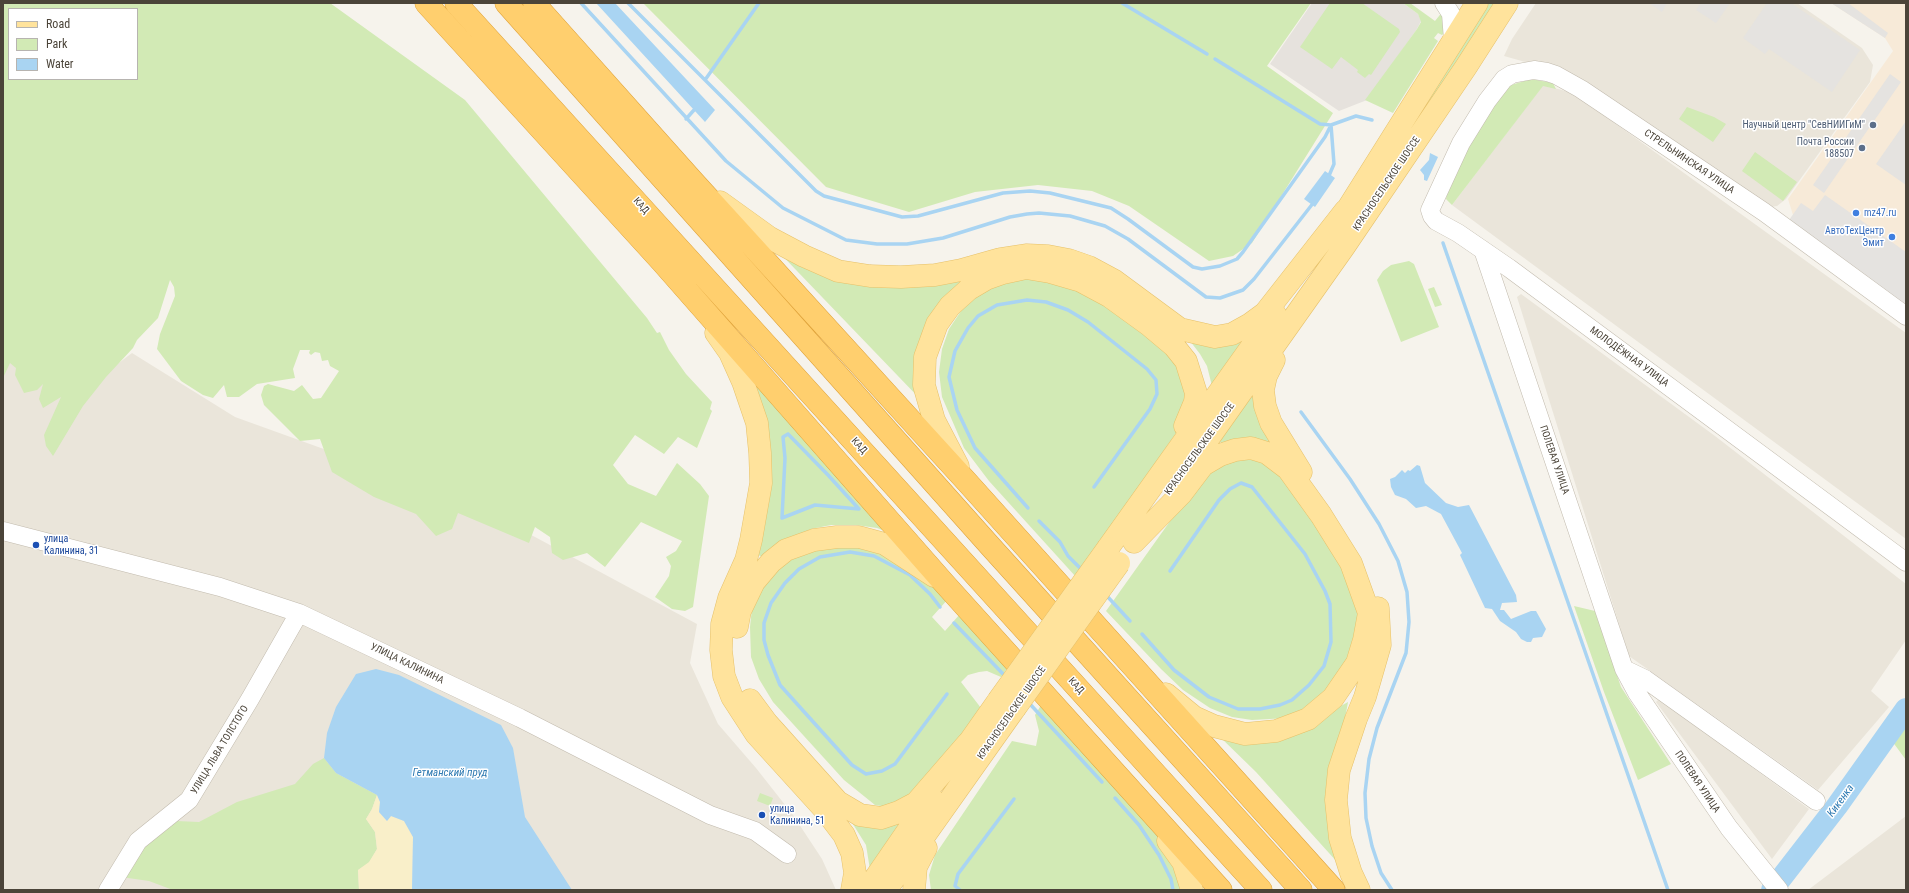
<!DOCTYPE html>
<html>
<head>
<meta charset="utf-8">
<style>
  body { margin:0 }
  #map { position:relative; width:1909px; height:893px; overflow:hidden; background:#f6f3ec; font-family:"Roboto Condensed",sans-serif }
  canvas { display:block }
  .frame { position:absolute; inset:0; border:4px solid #4b4439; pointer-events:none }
  .legend { position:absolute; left:8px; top:8px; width:130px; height:72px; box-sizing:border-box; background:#fff; border:1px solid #b7b4b0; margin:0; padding:5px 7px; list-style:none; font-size:12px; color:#4b4439 }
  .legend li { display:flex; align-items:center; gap:8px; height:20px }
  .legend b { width:20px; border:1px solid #b7b4b0 }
</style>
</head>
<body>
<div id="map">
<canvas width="1909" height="893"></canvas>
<div class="frame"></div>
<ul class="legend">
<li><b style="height:5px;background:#ffe39c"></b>Road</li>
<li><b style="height:11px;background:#d2eab5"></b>Park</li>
<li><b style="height:11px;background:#a9d4f2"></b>Water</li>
</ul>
</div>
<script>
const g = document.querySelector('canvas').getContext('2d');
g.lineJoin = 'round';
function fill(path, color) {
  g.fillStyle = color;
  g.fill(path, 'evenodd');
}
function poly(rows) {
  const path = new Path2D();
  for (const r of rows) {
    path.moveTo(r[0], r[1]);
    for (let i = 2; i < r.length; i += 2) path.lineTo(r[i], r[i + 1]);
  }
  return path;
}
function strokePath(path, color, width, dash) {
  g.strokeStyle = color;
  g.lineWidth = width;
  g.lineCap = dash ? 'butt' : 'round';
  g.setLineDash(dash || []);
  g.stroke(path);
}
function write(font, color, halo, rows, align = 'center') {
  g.font = font + ' "Roboto Condensed",sans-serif';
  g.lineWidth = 3;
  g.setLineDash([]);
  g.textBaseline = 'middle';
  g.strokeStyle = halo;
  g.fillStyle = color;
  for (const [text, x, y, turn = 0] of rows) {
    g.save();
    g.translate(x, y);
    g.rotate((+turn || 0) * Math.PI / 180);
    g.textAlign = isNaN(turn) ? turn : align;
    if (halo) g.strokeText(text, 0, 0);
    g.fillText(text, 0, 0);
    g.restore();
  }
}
fill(poly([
  [1536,3,1797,3,1862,48,1873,65,1870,82,1786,199,1777,206,1765,208,1561,72,1504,56,1512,39],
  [1543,85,1573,93,1906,333,1906,539,1452,205],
  [1521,294,1715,436,1906,584,1906,640,1871,691,1889,707,1818,790,1629,656,1517,297],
  [3,348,87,387,132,353,235,417,468,501,697,624,690,663,718,724,756,768,793,815,822,859,836,890,3,890],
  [1659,699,1809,809,1772,859,1656,702],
  [1906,816,1906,890,1808,890]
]), '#eae5da');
fill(poly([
  [1831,3,1906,3,1906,311,1798,231,1788,199,1893,51,1885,38]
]), '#f7ead8');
fill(poly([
  [1312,3,1403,3,1418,14,1421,21,1417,29,1367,100,1339,111,1270,64]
]), '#e6e2dd');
fill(poly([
  [3,3,330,3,465,100,647,318,657,333,660,332,669,350,686,374,712,402,710,409,712,411,697,448,678,437,664,454,635,435,613,465,628,484,656,496,677,463,700,484,709,496,693,607,685,611,672,609,655,597,669,576,671,566,666,557,676,551,682,541,641,522,605,567,587,553,563,560,552,553,550,537,535,527,529,543,458,513,452,529,436,536,416,514,374,497,332,472,320,439,300,441,264,405,261,395,264,386,268,384,294,391,302,385,313,399,321,398,339,371,330,366,328,360,322,361,320,353,315,352,311,355,309,353,310,350,300,350,293,369,295,378,257,384,239,397,227,397,224,385,213,398,203,395,181,381,157,349,160,334,175,296,174,287,170,280,158,318,137,340,133,348,106,377,83,406,53,456,46,446,44,435,61,397,43,408,39,399,43,384,37,390,24,393,15,375,16,368,10,363,3,378],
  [9,9,137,9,137,79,9,79],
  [643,3,1311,3,1267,66,1333,113,1252,243,1233,256,1209,261,1129,206,1092,191,1038,185,975,192,909,212,826,187],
  [1330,3,1362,3,1399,29,1400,32,1371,75,1369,74,1365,78,1357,72,1358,70,1341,57,1332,69,1300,47],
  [1403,3,1410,3,1435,21,1443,11,1445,32,1442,35,1438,33,1434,38,1438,41,1393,113,1365,100,1417,29,1421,22,1418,14],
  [1488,3,1498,3,1351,217,1462,46],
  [1531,79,1553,83,1556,89,1543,86,1452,205,1446,199,1448,186,1465,150,1497,98,1511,85],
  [1687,107,1714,117,1726,124,1713,142,1679,119],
  [1755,152,1797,182,1783,201,1742,171],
  [772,245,798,258,965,276,946,306,923,402],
  [1409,261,1414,264,1439,327,1401,342,1377,280,1383,271,1391,265],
  [1027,274,1077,283,1170,349,1189,384,1179,429,1076,577,989,481,964,448,942,397,939,372,942,349,949,329,965,305,984,288],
  [1434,287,1442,305,1435,307,1428,289],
  [1187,337,1231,344,1244,342,1213,390,1207,366,1200,354],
  [757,378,898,536,877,528,856,525,831,525,811,529,764,557,757,555,755,389],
  [1254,391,1279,446,1236,440,1221,443,1219,440],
  [1237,455,1273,466,1337,553,1359,609,1354,648,1323,698,1288,718,1252,720,1232,717,1210,708,1183,690,1161,669,1106,611,1203,475],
  [860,542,936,584,948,599,932,617,945,631,960,614,1009,666,1001,677,987,671,979,672,968,675,961,682,981,708,967,732,921,788,893,808,875,805,844,780,773,702,759,679,751,657,750,627,753,598,769,575,795,555],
  [1574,606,1595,611,1621,687,1671,764,1638,780,1604,692],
  [1043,702,1147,819,1177,863,1188,890,931,890,929,875,935,855,1012,741,1036,746,1039,731,1035,715],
  [1348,702,1339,753,1347,873,1256,772,1218,735,1339,707],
  [1906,706,1906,717,1789,879,1786,879,1781,874,1784,868,1838,801],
  [1906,721,1906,760,1892,741],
  [324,758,336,773,377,795,372,809,366,819,375,832,377,849,369,863,358,870,359,890,173,890,149,881,121,877,133,854,176,821,199,822,237,802,295,784,313,764],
  [760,793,773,798,770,806,757,801],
  [913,817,871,876,866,845,851,821]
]), '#d2eab5');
fill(poly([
  [377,795,380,802,379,812,387,821,391,816,404,821,413,837,412,890,359,890,358,870,369,862,377,849,375,832,366,819,372,809]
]), '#f9efc9');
fill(poly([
  [1649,3,1667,3,1662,12],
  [1701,3,1730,3,1716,23,1696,10],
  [1767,3,1791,3,1860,50,1832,92,1769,49,1765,54,1743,38],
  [1831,3,1848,3,1888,33,1885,38],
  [1890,74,1901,82,1824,193,1813,185],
  [1906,121,1906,185,1876,164],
  [1825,195,1906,252,1906,311,1787,223,1801,203,1813,211]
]), '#e5e3e0');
fill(poly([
  [596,3,615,3,715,110,705,122],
  [1430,153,1438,157,1427,181,1424,180,1424,175,1420,170,1429,160],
  [1325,171,1335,178,1315,207,1304,199],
  [1417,465,1420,466,1425,483,1446,503,1458,507,1469,505,1516,595,1517,602,1502,603,1500,610,1504,610,1511,619,1531,611,1536,611,1546,629,1542,637,1533,638,1531,642,1527,642,1521,639,1516,632,1500,621,1492,609,1485,608,1460,555,1462,553,1441,514,1426,506,1416,508,1406,499,1395,495,1391,487,1390,479,1395,477,1402,470,1405,473,1408,470,1410,471],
  [376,669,399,675,501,725,513,748,525,817,572,890,412,890,413,837,404,821,391,816,387,821,379,812,380,802,377,795,336,773,324,758,327,733,336,707,356,674]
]), '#a9d4f2');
strokePath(poly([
  [581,3,726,161,783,208,846,240,877,244,907,244,943,238,1010,217,1027,214,1039,213,1070,216,1105,226,1128,239,1206,297,1220,298,1243,290,1254,279,1314,202],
  [628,3,816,191,824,196,902,217,918,216,1003,193,1030,191,1050,193,1111,208,1128,219,1193,267,1202,269,1220,266,1237,259,1243,252,1325,137,1331,125],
  [1122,3,1207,54],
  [1215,59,1320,124,1331,125,1356,116,1372,120],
  [705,80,759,3],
  [686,119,694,110],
  [1328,178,1334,164,1331,125],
  [1443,243,1668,890],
  [1301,412,1350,479,1379,524,1398,561,1407,592,1409,622,1406,653,1377,728,1369,759,1365,793,1366,818,1372,846,1381,873,1392,890],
  [788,434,828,475,859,509,815,505,782,518,785,458,783,437,788,434],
  [1028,508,975,448,957,410,949,377,955,351,968,328,978,316,997,305,1027,300,1046,302,1068,310,1088,322,1147,369,1156,380,1157,394,1150,409,1094,487],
  [1039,521,1060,542,1068,556,1082,570],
  [1106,595,1130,621],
  [940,607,930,594,910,575,874,556,850,552,820,557,799,569,785,583,771,603,764,623,764,640,768,655,780,685,852,765,866,774,882,771,895,764,947,694],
  [954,623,1006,677],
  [1142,634,1174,670,1209,697,1238,709,1260,709,1280,705,1292,700,1309,685,1324,666,1331,642,1330,604,1325,591,1305,554,1252,487,1241,483,1230,489,1219,500,1170,571],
  [1029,703,1102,782],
  [1115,798,1139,825,1159,855,1171,879,1173,890],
  [960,890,955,886,958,874,1014,799]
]), '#a9d4f2', 3.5);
strokePath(poly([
  [1772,890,1837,806,1906,709]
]), '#a9d4f2', 22);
const minor = poly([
  [1444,3,1451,14,1453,40],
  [1483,250,1624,669,1637,693,1729,828,1779,890],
  [1906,316,1764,212,1581,89,1556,75,1547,72,1534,70,1512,74,1504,79,1487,101,1461,143,1430,210,1432,216,1436,221,1458,233,1509,268,1906,562],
  [3,531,220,587,299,613,520,718,710,815,755,831,787,854],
  [1624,669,1645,679,1816,801],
  [108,890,138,841,189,800,250,699,299,613]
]);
const major = poly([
  [720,202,770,238,804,256,838,271,870,276,901,277,935,275,961,270,1000,259,1026,255,1048,256,1069,260,1089,267,1115,281,1180,329,1215,337,1232,334,1250,324,1265,313,1345,211],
  [1338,224,1477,3],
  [716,333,730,353,743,382,757,423,760,453,761,483,751,540,746,560,729,598,722,624,721,650,724,676,732,697,756,734,825,810,844,835,852,853,855,873,852,890],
  [1274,360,1266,376,1263,390,1265,406,1271,423,1301,472],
  [958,466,934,420,924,385,925,357,937,324,950,306,969,289,986,279,1003,273,1026,268,1050,272,1081,281,1109,296,1149,325,1174,346,1186,361,1196,393,1195,402,1185,426],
  [1184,473,1344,247,1466,67,1507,3],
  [1134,542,1181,494,1203,465,1220,455,1235,450,1251,448,1267,453,1288,469,1321,515,1351,563,1369,613,1364,640,1357,663,1333,698,1308,719,1276,731,1245,734,1214,726,1194,717,1166,694],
  [1108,548,1275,314],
  [737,627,740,611,754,582,771,562,786,550,814,540,837,537,859,537,885,544,934,576],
  [750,700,767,723,838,802,860,815,881,818,899,812,916,803,968,743],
  [960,755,998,701],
  [1168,841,1183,862,1192,890],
  [867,890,931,797],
  [886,890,1015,708],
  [914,890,916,867,926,848],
  [1359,890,1351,873,1340,838,1336,800,1339,770,1356,719,1365,697,1380,645,1378,608]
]);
const highway = poly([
  [426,3,662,262,944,583,1221,890],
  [456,3,1261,890],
  [506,3,991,547,1301,890],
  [534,3,692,180,967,482,1334,890]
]);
strokePath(minor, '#c2bbae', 19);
strokePath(major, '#e6c16a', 23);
strokePath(highway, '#e0a43c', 23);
strokePath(minor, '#fff', 18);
strokePath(major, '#ffe39c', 22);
strokePath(highway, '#ffcf6e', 22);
const majorBridge = poly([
  [998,701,1108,548],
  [1015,708,1119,563]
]);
strokePath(majorBridge, '#e6c16a', 23, []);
strokePath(majorBridge, '#ffe39c', 22);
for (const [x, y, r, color] of [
  [1873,125,4,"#5c6f8a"],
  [1862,148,4,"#5c6f8a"],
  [1856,213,4,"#3f7fe0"],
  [1892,237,4,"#3f7fe0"],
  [36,545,4,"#1a4fb4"],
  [762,815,4,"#1a4fb4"]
]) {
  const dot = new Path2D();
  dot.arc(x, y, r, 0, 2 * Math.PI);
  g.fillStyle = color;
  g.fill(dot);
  strokePath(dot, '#fff', 1.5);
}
write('10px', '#4e5e75', '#fff', [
  ["Научный центр \"СевНИИГиМ\"",1865,125],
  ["Почта России",1854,142],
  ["188507",1854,154]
], 'right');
write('10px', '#4b4439', '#fff', [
  ["СТРЕЛЬНИНСКАЯ УЛИЦА",1689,162,34],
  ["КРАСНОСЕЛЬСКОЕ ШОССЕ",1387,184,-56],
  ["КАД",641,206,48],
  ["МОЛОДЁЖНАЯ УЛИЦА",1629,357,36],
  ["КАД",859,446,48],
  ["КРАСНОСЕЛЬСКОЕ ШОССЕ",1200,449,-54],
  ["ПОЛЕВАЯ УЛИЦА",1554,460,71],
  ["УЛИЦА КАЛИНИНА",407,664,26],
  ["КАД",1076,686,48],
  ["КРАСНОСЕЛЬСКОЕ ШОССЕ",1012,713,-55],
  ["УЛИЦА ЛЬВА ТОЛСТОГО",220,750,-59],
  ["ПОЛЕВАЯ УЛИЦА",1697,782,56]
]);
write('10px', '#366cbe', '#fff', [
  ["mz47.ru",1864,213],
  ["АвтоТехЦентр",1884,231,"right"],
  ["Эмит",1884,243,"right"]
], 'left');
write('10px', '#164399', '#fff', [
  ["улица",44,539],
  ["Калинина, 31",44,551],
  ["улица",770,809],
  ["Калинина, 51",770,821]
], 'left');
write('italic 11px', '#2e7ab2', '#fff', [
  ["Гетманский пруд",450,773],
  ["Кикенка",1841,801,-54]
]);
</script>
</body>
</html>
